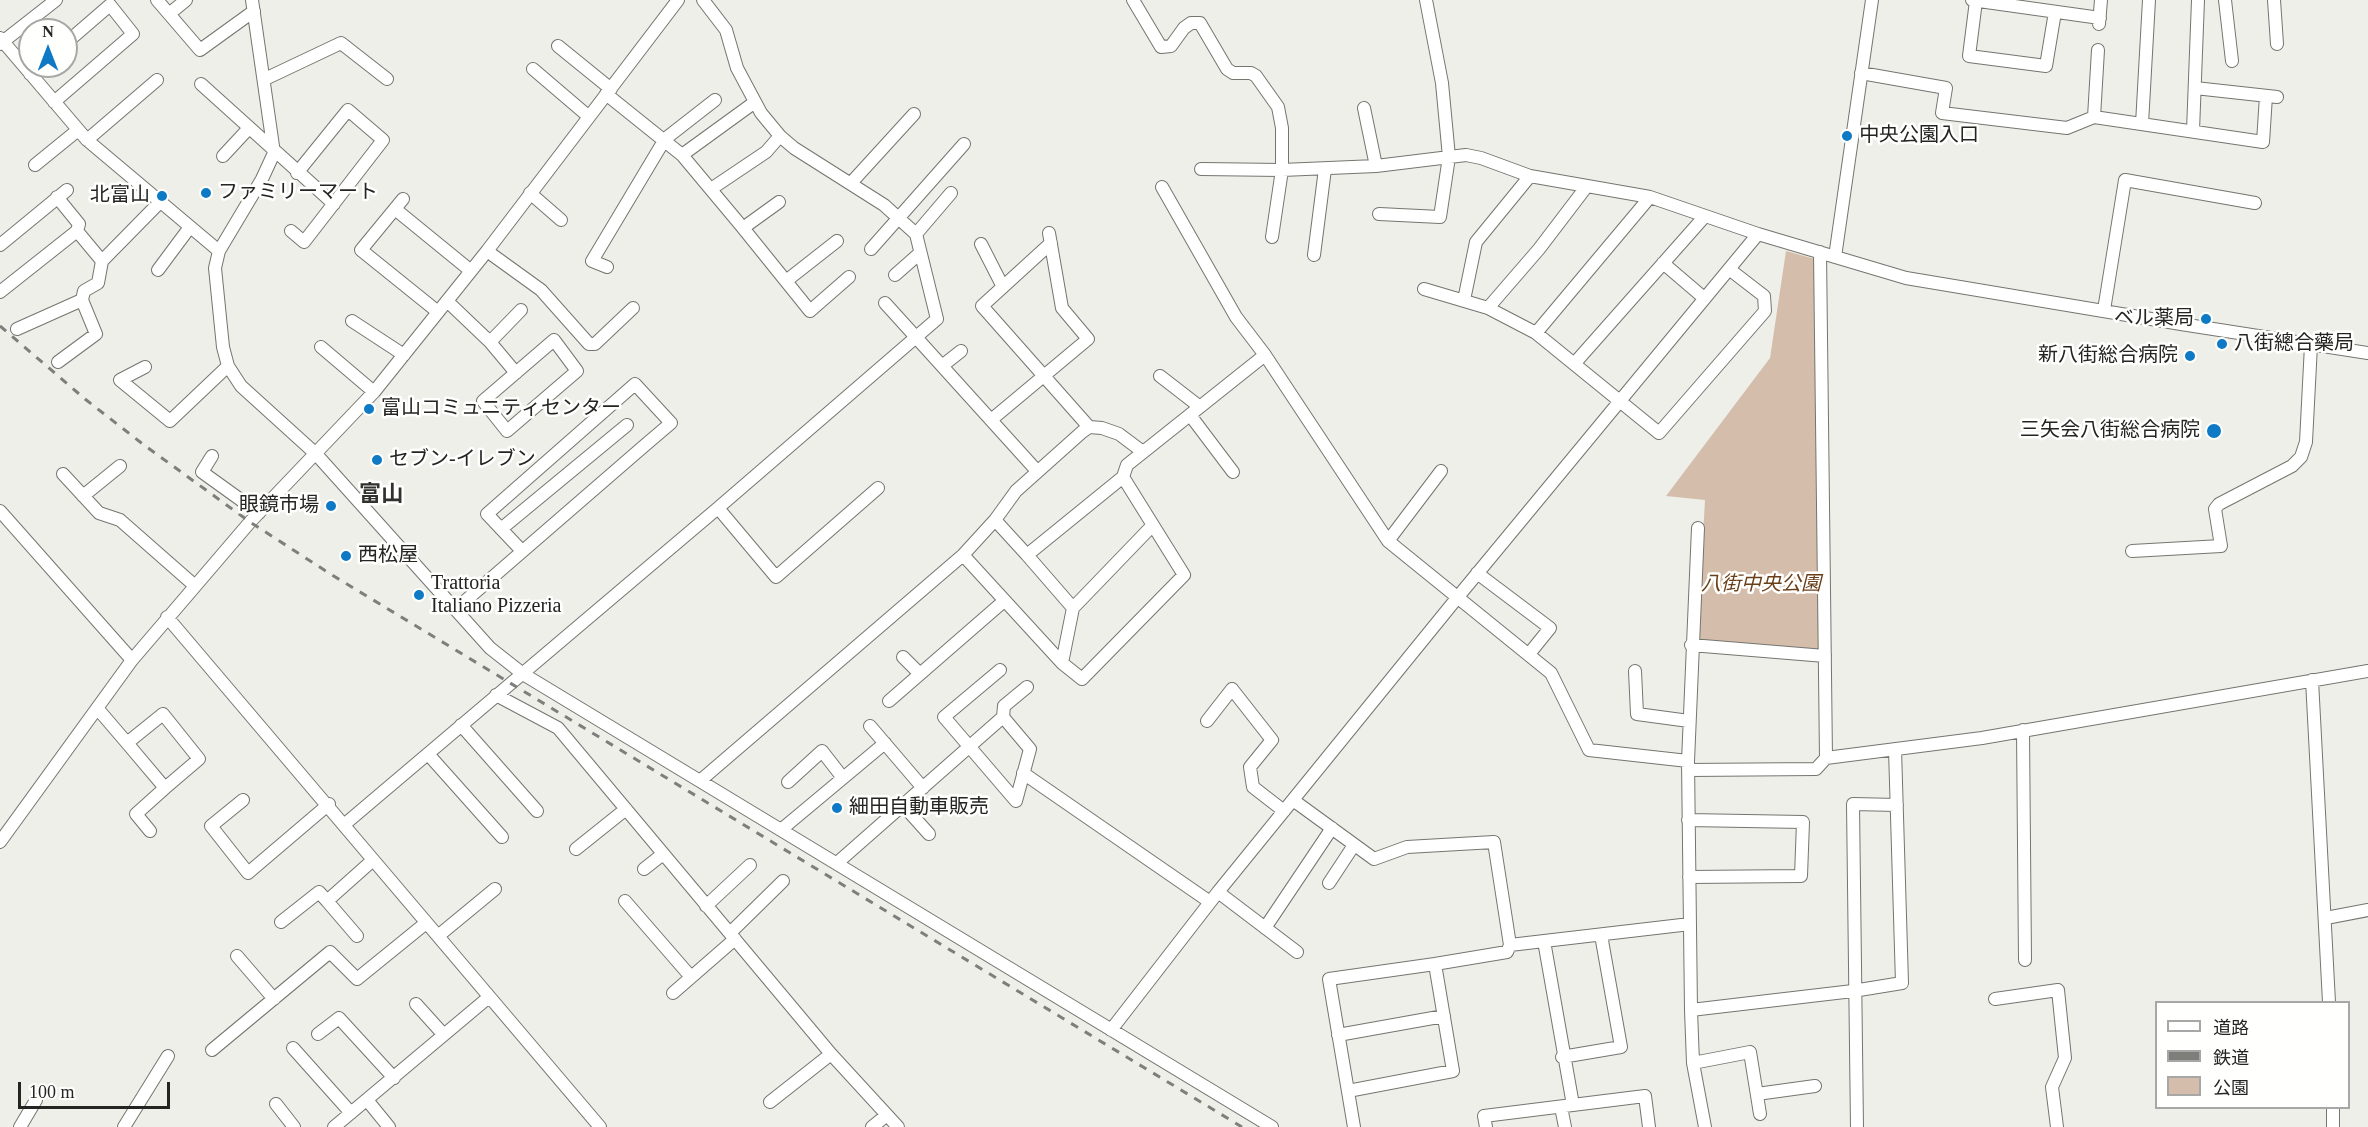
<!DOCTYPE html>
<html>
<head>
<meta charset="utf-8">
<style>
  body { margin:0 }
  #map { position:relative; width:2368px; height:1127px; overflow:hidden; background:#eeefe9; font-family:"Times New Roman","Noto Sans JP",serif }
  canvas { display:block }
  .legend { position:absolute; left:2155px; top:1001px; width:195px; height:108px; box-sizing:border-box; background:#fffffe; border:2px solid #a7a7a6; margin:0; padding:8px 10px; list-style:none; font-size:18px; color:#242422 }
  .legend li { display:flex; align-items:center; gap:12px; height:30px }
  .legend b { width:30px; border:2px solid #a7a7a6 }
  .north { position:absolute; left:18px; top:18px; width:60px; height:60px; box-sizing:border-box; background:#fffffe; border:2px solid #a7a7a6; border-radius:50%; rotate:0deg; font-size:16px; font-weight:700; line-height:24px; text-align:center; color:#242422 }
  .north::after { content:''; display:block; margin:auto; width:21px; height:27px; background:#0e79c4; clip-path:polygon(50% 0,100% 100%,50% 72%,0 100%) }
  .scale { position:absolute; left:18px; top:1082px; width:152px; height:27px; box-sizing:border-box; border:3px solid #242422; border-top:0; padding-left:8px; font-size:18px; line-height:21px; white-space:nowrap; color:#242422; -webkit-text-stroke:4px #fffffe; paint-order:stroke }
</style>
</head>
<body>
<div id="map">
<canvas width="2368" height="1127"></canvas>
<ul class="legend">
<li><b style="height:8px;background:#fff"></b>道路</li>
<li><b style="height:8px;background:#7e7f7b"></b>鉄道</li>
<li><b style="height:16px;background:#d5bdab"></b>公園</li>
</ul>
<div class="north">N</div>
<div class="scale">100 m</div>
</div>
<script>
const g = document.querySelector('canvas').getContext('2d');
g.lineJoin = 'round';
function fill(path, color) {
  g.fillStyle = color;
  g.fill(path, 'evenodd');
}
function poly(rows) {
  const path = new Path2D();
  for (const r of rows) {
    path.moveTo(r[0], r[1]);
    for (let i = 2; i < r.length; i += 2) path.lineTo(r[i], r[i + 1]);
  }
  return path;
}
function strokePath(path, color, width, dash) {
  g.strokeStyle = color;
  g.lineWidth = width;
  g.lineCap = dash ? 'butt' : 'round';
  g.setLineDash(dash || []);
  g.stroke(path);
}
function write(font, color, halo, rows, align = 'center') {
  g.font = font + ' "Times New Roman","Noto Sans JP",serif';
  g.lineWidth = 5;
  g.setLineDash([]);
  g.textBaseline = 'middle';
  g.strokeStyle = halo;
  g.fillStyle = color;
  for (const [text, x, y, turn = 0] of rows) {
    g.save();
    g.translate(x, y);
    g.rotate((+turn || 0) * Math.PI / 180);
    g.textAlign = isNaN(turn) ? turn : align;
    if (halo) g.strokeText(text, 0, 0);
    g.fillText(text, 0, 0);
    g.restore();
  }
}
fill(poly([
  [1786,251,1815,259,1821,652,1697,642,1705,500,1666,496,1770,358]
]), '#d5bdab');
const minor = poly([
  [157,0,200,50,254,11],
  [252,0,274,153,262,179,219,251,215,268,223,347,228,366,241,386,316,454,490,648,523,674,1272,1127],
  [1133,0,1161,47,1171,46,1184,28,1191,23,1200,23,1227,69,1233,73,1251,73,1256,76,1278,107,1282,128,1282,170,1272,237],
  [1972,0,2100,18],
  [2225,0,2232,61],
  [2274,0,2277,44],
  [1976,1,1969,56,2046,66,2055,12],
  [169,14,186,0],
  [2099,24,2101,0],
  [0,38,87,140,219,251],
  [0,44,56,0],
  [558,46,611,89],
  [533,69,588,116],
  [1861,73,1946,88,1942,113,2067,128,2094,117,2263,142,2266,96],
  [30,74,40,66],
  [265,79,341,43,387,79],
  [201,84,334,204],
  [2195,88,2277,97],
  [606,94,682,155,743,228,779,202],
  [54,102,133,34,110,5,66,43],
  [1364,108,1376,166],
  [2094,117,2098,50],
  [2142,124,2149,0],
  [2193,131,2198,0],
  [87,140,157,80],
  [682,155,755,102],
  [223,156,249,128],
  [35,165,78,130],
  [1201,169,1282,170,1376,166,1466,155,1481,158,1530,176,1650,197,1758,234,1906,278,2181,324,2368,353],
  [851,183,914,114],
  [1162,187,1236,317,1265,355,1388,541,1551,673,1589,750,1688,761],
  [711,189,766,152,780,136],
  [530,193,561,220],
  [57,197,79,224,77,231,102,261],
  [403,199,361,250,438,312],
  [395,209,471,271],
  [1379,214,1440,217,1449,157,1442,83,1426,0],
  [743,228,810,311,849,277],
  [291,231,304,242,383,140,348,110,297,173],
  [916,234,951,193],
  [1051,243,982,306,1089,427],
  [981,244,1003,287],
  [0,245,67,190],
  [871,249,964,144],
  [487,251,541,290,589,344,595,344,633,308],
  [1820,252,1826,758],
  [1314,255,1325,169],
  [1835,257,1872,0],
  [1663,263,1704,298],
  [607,267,592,261,665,139,715,100],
  [158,270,190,227],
  [895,275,920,253],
  [786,281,837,241],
  [1424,289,1488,308,1536,333,1659,433,1765,311,1764,296,1729,269],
  [0,292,77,231],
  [1464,300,1476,242,1530,176],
  [447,301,490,342,516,373],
  [885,303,1037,471],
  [1488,308,1539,249,1587,186],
  [2104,310,2125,180,2255,203],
  [352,321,404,355],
  [17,329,82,300,84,291,98,283,102,261,160,202],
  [1536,333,1650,197],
  [554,340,577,371,507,431,483,401,554,340],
  [490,342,521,310],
  [321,347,374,392],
  [58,362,96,334,82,300],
  [1574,364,1705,216],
  [942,366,961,351],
  [145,367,120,380,170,421,228,366],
  [1160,376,1200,407],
  [1190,415,1233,472],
  [991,420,1088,339,1062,308,1049,233],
  [212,456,202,472,259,513],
  [63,474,99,513,120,520,194,585],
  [83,496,120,466],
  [718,508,776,577,878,488],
  [0,511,132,660],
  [995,520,1027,555],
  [1698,528,1688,761,1691,1010,1693,1063,1705,1127],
  [501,529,627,425],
  [1388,541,1441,471],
  [2132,551,2221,546,2215,509,2219,504,2292,466,2301,457,2306,442,2311,345],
  [963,555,1062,663,1082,679,1184,575,1123,477],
  [1477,573,1550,628,1529,654],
  [457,608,644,446,671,423,635,384,487,514,522,551],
  [1073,608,1152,526],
  [167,617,600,1127],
  [1691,645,1825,656],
  [903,657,920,674],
  [1062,663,1073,608,1027,555,1123,477,1127,465,1265,355],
  [1000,670,944,717,1016,801,1030,749,1003,717],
  [1635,671,1637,714,1689,721],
  [2312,680,2329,1002],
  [496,695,558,728,831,1054,898,1127],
  [889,701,1004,601],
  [97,708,127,743,165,788,199,759,163,714,127,743],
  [1207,721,1232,689,1272,740,1250,767,1253,787,1284,811],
  [461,725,537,811],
  [870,726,923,788],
  [2023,730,2025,960],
  [428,754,502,837],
  [1688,770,1816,769,1826,758,1982,738,2368,671],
  [1023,773,1210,902],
  [701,780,963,555,995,520,1016,491,1082,432,1089,427,1102,428,1119,434,1143,452],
  [788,782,822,751,843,778],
  [243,800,211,826,248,873,329,804],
  [1293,800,1374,859,1407,847,1494,842,1510,945,1690,924],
  [903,805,929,834],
  [1688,820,1803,822,1801,876,1689,877],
  [345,824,718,508,937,319,916,234,884,205,794,148,780,136,761,113,737,68,726,30,703,0],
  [782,829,885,743],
  [150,831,136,814,165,788],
  [0,842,132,660,250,522,374,392,487,251,678,0],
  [576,849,626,809],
  [837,863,1003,717,1004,706,1027,687],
  [644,869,663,854],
  [1329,883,1354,845],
  [1218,892,1297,952],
  [625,901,691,977],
  [706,906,750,865],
  [2326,918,2368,910],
  [281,922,319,892,327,901],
  [1265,928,1332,828],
  [730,933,783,881],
  [357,936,327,901,373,860],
  [438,936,495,889],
  [1544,941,1573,1105],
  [237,956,274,999],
  [1435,964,1507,952,1510,945],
  [673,993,735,939],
  [1995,999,2058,990,2065,1058,2052,1087,2057,1127],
  [416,1004,443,1034],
  [1691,1010,1853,991,1902,983,1895,749],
  [1111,1030,1218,892,1457,598,1758,234],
  [318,1034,339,1018,394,1078],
  [1338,1035,1444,1016],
  [293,1048,351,1113],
  [212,1050,330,952,357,979,426,923],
  [1562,1057,1621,1047,1601,935],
  [1693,1063,1750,1052,1760,1114],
  [1348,1091,1453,1071,1435,964,1329,979,1354,1127],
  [1757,1094,1815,1086],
  [367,1100,389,1127],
  [770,1102,831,1054],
  [276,1104,294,1127],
  [1561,1107,1565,1127],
  [2333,1108,2333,1127],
  [20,1127,36,1100],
  [124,1127,168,1056],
  [334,1127,489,997],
  [872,1127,887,1115],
  [1486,1127,1484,1116,1645,1096,1649,1127],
  [1857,1127,1853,804,1897,805]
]);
strokePath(minor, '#757570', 14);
strokePath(minor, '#fff', 12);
strokePath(poly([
  [0,326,85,399,144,445,250,522,332,575,1242,1127]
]), '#7e7f7b', 3, [8, 8]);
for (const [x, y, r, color] of [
  [1847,136,6,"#0e79c4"],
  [206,193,6,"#0e79c4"],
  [162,196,6,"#0e79c4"],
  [2206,319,6,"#0e79c4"],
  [2222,344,6,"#0e79c4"],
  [2190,356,6,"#0e79c4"],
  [369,409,6,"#0e79c4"],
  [2214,431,8,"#0e79c4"],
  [377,460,6,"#0e79c4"],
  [331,506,6,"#0e79c4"],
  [346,556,6,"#0e79c4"],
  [419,595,6,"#0e79c4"],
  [837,808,6,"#0e79c4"]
]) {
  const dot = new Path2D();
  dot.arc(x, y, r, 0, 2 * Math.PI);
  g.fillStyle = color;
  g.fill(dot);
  strokePath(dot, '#fffffe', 2);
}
write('20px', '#242422', '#fffffe', [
  ["中央公園入口",1859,136],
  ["ファミリーマート",218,193],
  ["北富山",150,196,"right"],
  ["ベル薬局",2194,319,"right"],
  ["八街總合藥局",2234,344],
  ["新八街総合病院",2178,356,"right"],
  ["富山コミュニティセンター",381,409],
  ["三矢会八街総合病院",2200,431,"right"],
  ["セブン-イレブン",389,460],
  ["眼鏡市場",319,506,"right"],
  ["西松屋",358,556],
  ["Trattoria",431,584],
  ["Italiano Pizzeria",431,607],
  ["細田自動車販売",849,808]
], 'left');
write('italic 20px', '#693f1a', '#fffffe', [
  ["八街中央公園",1761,585]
]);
write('bold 22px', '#31322d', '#fffffe', [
  ["富山",381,495]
]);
</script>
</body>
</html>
